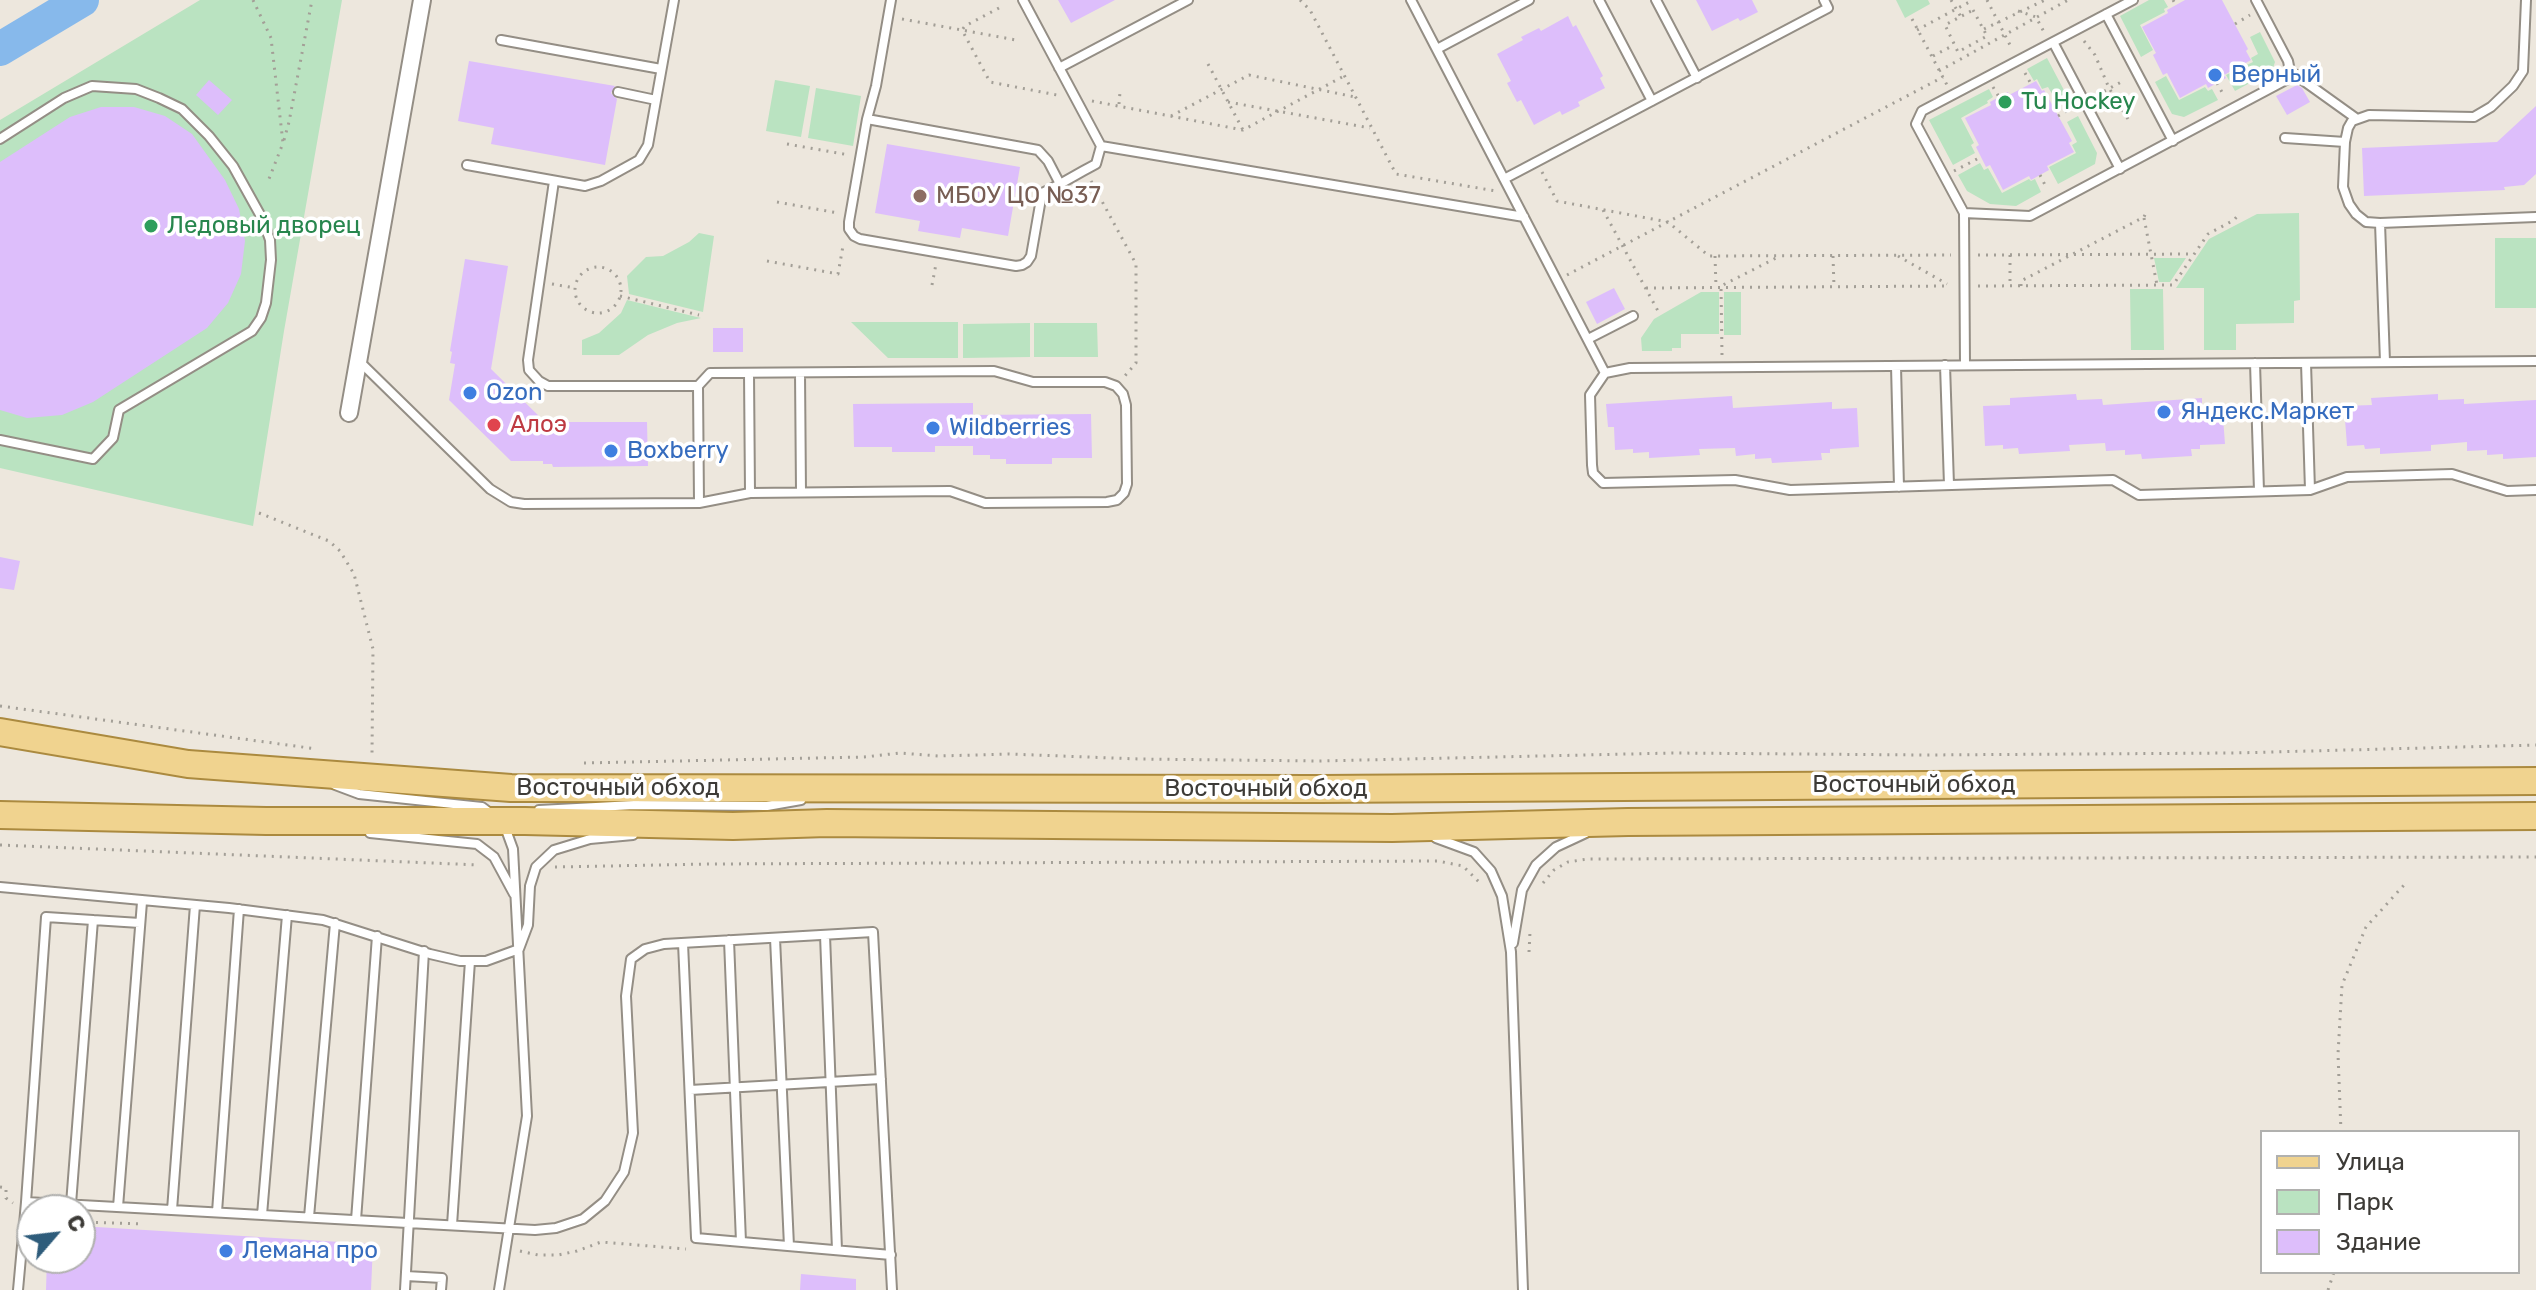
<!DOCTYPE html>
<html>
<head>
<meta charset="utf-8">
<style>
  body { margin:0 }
  #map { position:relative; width:2536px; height:1290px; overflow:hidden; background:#ede7dd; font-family:Rubik,sans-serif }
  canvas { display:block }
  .legend { position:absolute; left:2260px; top:1130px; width:260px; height:144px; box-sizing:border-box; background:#fff; border:2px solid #b1b1af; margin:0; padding:10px 14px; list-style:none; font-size:24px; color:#3d3b37 }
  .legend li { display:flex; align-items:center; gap:16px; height:40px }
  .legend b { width:40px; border:2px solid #b1b1af }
  .north { position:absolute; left:16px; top:1194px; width:80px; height:80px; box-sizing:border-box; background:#fff; border:2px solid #b1b1af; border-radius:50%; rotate:62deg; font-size:22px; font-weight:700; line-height:32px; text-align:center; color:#3d3b37 }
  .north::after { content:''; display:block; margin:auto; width:28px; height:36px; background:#2e5c7b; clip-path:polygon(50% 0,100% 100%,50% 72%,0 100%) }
</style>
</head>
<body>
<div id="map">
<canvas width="2536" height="1290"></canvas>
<ul class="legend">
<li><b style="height:10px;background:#f0d38f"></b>Улица</li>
<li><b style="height:22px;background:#bae3c1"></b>Парк</li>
<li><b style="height:22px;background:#ddbefb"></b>Здание</li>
</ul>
<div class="north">С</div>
</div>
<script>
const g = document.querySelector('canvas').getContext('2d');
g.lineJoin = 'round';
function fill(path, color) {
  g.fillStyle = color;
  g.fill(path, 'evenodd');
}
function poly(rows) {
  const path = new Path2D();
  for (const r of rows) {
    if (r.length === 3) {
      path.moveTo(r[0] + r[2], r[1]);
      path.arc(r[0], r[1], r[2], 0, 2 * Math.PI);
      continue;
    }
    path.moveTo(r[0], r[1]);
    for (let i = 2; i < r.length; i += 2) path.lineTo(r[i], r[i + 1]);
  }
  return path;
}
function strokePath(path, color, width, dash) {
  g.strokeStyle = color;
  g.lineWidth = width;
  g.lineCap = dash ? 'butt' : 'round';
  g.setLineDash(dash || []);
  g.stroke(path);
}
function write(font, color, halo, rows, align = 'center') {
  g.font = font + ' Rubik,sans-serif';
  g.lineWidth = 7;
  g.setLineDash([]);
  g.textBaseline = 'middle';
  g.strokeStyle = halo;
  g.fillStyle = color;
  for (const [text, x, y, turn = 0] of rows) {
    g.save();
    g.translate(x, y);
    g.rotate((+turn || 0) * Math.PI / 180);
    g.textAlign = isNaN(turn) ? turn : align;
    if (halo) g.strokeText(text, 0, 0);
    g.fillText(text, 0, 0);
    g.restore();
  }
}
fill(poly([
  [200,0,342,0,284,331,253,526,0,468,0,120],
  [1896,0,1928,0,1930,4,1905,18],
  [2149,0,2164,0,2168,7,2164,9,2165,12,2140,25,2153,50,2141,57,2120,16],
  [2260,32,2275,62,2272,71,2235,91,2226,75,2253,62,2251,58,2258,54,2250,37],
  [2047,58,2066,94,2055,99,2048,87,2042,89,2037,79,2034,81,2027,69],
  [2166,76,2179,100,2205,87,2208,91,2212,89,2218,100,2184,117,2172,114,2155,82],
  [775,80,810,86,801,137,766,131],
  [816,88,861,96,853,146,808,138],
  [1989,89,1993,97,1987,101,1988,103,1961,118,1974,143,1971,145,1975,153,1953,165,1929,120],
  [2078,116,2097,153,2095,164,2058,184,2049,167,2076,153,2072,145,2077,142,2067,122],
  [1980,163,1984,170,1988,168,2002,193,2029,179,2031,181,2035,179,2041,192,2016,206,1990,204,1967,191,1958,175],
  [2299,213,2300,300,2294,301,2294,323,2236,324,2236,350,2204,350,2204,288,2176,288,2209,239,2257,214],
  [699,233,714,236,703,312,629,294,627,276,646,257,663,256,689,242],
  [2495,238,2536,238,2536,308,2495,308],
  [2154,258,2186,258,2170,282,2159,282],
  [2130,289,2163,289,2164,350,2131,350],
  [1701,292,1719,292,1719,334,1681,334,1681,348,1672,348,1672,351,1642,351,1641,338,1654,319],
  [1724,292,1741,292,1741,335,1724,335],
  [627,300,701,318,677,323,648,335,619,355,582,355,582,340,599,333,621,313],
  [851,322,958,322,958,358,888,358],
  [1030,323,1030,357,963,358,963,324],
  [1034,323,1097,323,1098,357,1034,357]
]), '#bae3c1');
strokePath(poly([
  [0,49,82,0]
]), '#87b9eb', 34);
fill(poly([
  [1058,0,1115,0,1071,23],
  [1696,0,1752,0,1758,12,1740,21,1738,18,1712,31],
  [2185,0,2222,0,2248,49,2246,51,2251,60,2224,75,2226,78,2208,88,2206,84,2180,98,2167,73,2163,75,2153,55,2156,53,2142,27,2168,13,2167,10],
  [1568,16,1573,27,1576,25,1603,76,1600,78,1605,88,1578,102,1580,106,1562,115,1560,111,1534,125,1521,100,1517,102,1507,83,1511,81,1497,54,1523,40,1521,37,1539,28,1541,31],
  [469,61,615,86,611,93,617,99,605,165,491,144,494,128,458,121],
  [209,80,232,100,218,115,196,95],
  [2036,81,2042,91,2044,90,2072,141,2069,143,2074,152,2047,166,2049,170,2031,180,2029,176,2003,190,1990,165,1986,167,1976,147,1979,145,1965,118,1991,105,1990,102,2008,92,2009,95],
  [2297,85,2302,88,2310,102,2287,115,2276,96],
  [2536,106,2536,174,2524,185,2504,187,2505,190,2364,196,2362,148,2497,142],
  [101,107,134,107,165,116,192,134,225,180,239,209,245,241,241,274,228,303,207,328,93,402,62,415,27,418,0,410,0,162,70,117],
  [887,144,1020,167,1008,236,962,228,960,238,918,231,920,221,875,213],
  [465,259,508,266,491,369,545,422,647,422,648,466,553,467,552,464,543,464,543,461,511,461,449,400,455,364,450,363,452,352,450,351],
  [1614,288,1625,309,1597,324,1586,302],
  [713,328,743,328,743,352,713,352],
  [2076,394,2077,400,2102,399,2103,405,2202,398,2202,405,2222,404,2225,444,2200,445,2200,449,2191,449,2192,456,2142,459,2141,454,2125,455,2125,450,2106,451,2105,443,2069,445,2070,451,2019,454,2018,448,2003,449,2003,445,1985,446,1983,406,2010,405,2010,398],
  [2438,394,2438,400,2464,399,2464,404,2536,400,2536,457,2503,459,2503,454,2487,455,2487,450,2467,451,2467,442,2431,445,2431,451,2380,454,2380,448,2365,449,2364,445,2347,446,2344,406,2372,405,2371,398],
  [1732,396,1733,408,1832,402,1832,409,1857,408,1859,447,1830,449,1830,453,1821,453,1822,460,1772,463,1771,458,1755,459,1755,454,1736,456,1735,448,1699,449,1700,455,1649,458,1649,452,1633,453,1633,449,1615,450,1614,427,1608,427,1606,404],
  [973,403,973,415,1091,414,1092,458,1052,458,1052,464,1006,464,1006,459,990,459,990,455,973,455,973,446,935,446,935,452,892,452,892,447,854,447,853,404],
  [0,557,20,561,14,590,0,588],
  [80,1226,373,1244,371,1290,46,1290,47,1258,80,1258],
  [801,1274,856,1279,856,1290,800,1290]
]), '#ddbefb');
const lane = poly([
  [1023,0,1101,146,1524,217],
  [1411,0,1605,373,1590,395,1592,465,1593,473,1603,483,1735,480,1790,490,2113,480,2139,495,2310,490,2347,477,2452,474,2507,491,2536,490],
  [1599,0,1652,101],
  [1656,0,1697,78],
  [2526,0,2523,71,2513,86,2491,107,2474,117,2369,115,2352,121,2348,128,2345,142,2343,187,2349,204,2356,214,2366,222,2380,223,2536,217],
  [2106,14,2173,141],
  [501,40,661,69],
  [2053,42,2120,169],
  [1437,49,1529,0],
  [1059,68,1188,0],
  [2290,71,2357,119],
  [618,92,656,100],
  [867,119,876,86,891,0],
  [2285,138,2345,142],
  [0,139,64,98,92,86,136,89,159,98,182,109,209,136,233,166,263,220,270,240,271,260,266,303,261,318,252,331,119,410,113,438,93,459,0,440],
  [467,165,585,186,601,181,639,160,648,145,674,0],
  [1504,179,1828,8,1824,0],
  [554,181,528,360,529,370,539,381,548,386,698,386],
  [1060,184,1048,161,1038,150,867,119,849,222,849,229,854,236,860,239,1016,266,1022,265,1027,262,1031,256,1042,193,1060,184,1083,171,1096,164,1101,146],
  [1964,213,2030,216,2286,80,2290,71,2288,61,2256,0],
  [2380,223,2385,362],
  [1588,339,1633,316],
  [359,361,490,489,511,502,524,504,699,503,750,493,950,491,985,503,1107,502,1117,500,1124,493,1127,484,1126,405,1123,394,1116,386,1105,382,1033,382,994,371,710,373,698,386,699,503],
  [2255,363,2259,491],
  [2306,363,2310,490],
  [1945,365,1949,485],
  [1965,365,1964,213,1916,124,1922,111,2133,0],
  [1896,366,1899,487],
  [749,373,750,493],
  [800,373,801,492],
  [1605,373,1630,368,2536,361],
  [335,785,359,794,482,807,490,813],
  [539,810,634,805,767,806,801,800],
  [370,833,477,844,494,857,514,894],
  [1436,838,1474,852,1491,871,1502,896,1511,952,1523,1290],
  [0,887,229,908,323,920,430,954,460,961,486,961,519,949,528,925,530,886,536,867,554,850,590,839,633,835],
  [825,935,837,1250],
  [775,938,789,1246],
  [729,940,741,1242],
  [683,943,696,1238,891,1255],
  [1513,943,1522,890,1536,865,1556,847,1586,833],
  [690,1090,881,1079],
  [26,1202,46,917,140,923],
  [71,1204,93,920],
  [118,1207,142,902],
  [172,1210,195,905],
  [217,1212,239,909],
  [262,1215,287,915],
  [309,1217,335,923],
  [356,1220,377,936],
  [452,1225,470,961],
  [406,1276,442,1278,441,1290],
  [18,1290,26,1202,535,1230,556,1228,583,1219,605,1201,624,1172,633,1133,626,996,631,959,645,949,664,944,873,932,892,1290],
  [405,1290,424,951],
  [499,1290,527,1116,513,849,505,827]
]);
const street = poly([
  [349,413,422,0]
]);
const primary = poly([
  [0,732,188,764,511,788,1320,789,2536,781],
  [0,815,266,821,525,821,733,826,827,823,1392,828,1628,822,2536,816]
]);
strokePath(lane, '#948e85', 12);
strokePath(street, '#948e85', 20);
strokePath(primary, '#ab8a3f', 30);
strokePath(poly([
  [253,0,271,38,283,143,267,184],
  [1300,0,1310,10,1396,174,1496,191],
  [1951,0,1961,17],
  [1987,0,2012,49],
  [2173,0,2176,5],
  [999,8,965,26,962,30,990,82,1057,95],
  [1973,10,1987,36,1958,52,1945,25,1973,10],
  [2018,11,2036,17,2044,32],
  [902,19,1016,40],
  [1912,19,1947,85],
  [2235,24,2250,15],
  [1984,29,2045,0],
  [1917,30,1973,0],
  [2084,41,2095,55,2109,88,2131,124],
  [1933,56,1954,45],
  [1208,64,1243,130],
  [1939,71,2068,0],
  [2025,73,2031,84],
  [2217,83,2224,96],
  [1993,87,1999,97],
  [2097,95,2125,80],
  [1092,101,1243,130,1344,76],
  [1228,102,1370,128],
  [1119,104,1120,92],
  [1171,116,1249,75,1355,97],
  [2058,116,2072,108],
  [284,140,289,122,312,0],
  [787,144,849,155],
  [1954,171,1981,157],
  [1542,172,1557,201,1668,222,1709,256,1951,255],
  [2040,175,2047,189],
  [1091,181,1136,264,1136,363,1124,377],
  [777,202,838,213],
  [1603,210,1658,311],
  [2144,218,2157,285],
  [1978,255,2194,254],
  [2010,255,2010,286],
  [1715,256,1716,287],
  [1833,256,1834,287],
  [1898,256,1947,284],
  [767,261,838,274,843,246],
  [598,290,23],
  [1567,275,1943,77],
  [552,284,575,288],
  [932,285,936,264],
  [1978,286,2173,285,2208,234,2234,220,2240,213],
  [2021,286,2021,281,2144,217,2147,210],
  [1646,288,1950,286],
  [620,296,699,315],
  [1722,355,1721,286,1778,257],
  [259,513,329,541,340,551,354,574,373,649,372,754],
  [0,706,317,749],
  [584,763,864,757,900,753,939,756,1009,754,1139,759,1319,761,1673,753,1924,755,2234,753,2536,745],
  [0,845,479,865],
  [555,867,710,864,1438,861,1463,866,1480,883],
  [1543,883,1554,870,1568,862,1587,859,2536,857],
  [1529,952,1530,932],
  [2341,1132,2338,1054,2342,985,2366,927,2404,885],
  [0,1187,6,1188,6,1198,13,1203],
  [80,1222,144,1224],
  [520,1251,538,1255,558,1255,577,1251,601,1242,686,1249],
  [2328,1290,2334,1272]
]), '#a39f97', 3, [2, 6]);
strokePath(lane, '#fff', 8);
strokePath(street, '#fff', 16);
strokePath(primary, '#f0d38f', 26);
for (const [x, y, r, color] of [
  [2215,75,8,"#3f7fe0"],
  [2005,102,8,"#2e9e5b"],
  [920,196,8,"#8d6e63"],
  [151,226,8,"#2e9e5b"],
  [470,393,8,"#3f7fe0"],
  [2164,412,8,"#3f7fe0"],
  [494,425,8,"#e0444e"],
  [933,428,8,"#3f7fe0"],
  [611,451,8,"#3f7fe0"],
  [226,1251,8,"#3f7fe0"]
]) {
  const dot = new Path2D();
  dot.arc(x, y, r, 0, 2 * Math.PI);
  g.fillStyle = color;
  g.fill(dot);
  strokePath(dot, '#fff', 3);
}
write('24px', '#366cbe', '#fff', [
  ["Верный",2231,75],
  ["Ozon",486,393],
  ["Яндекс.Маркет",2180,412],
  ["Wildberries",949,428],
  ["Boxberry",627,451],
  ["Лемана про",242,1251]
], 'left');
write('24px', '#27864d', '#fff', [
  ["Tu Hockey",2021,102],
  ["Ледовый дворец",167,226]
], 'left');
write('24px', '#785e54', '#fff', [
  ["МБОУ ЦО №37",936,196]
], 'left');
write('24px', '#be3a42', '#fff', [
  ["Алоэ",510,425]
], 'left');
write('24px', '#3d3b37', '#fff', [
  ["Восточный обход",1914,785],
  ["Восточный обход",618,788],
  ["Восточный обход",1266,789]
]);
</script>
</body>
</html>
